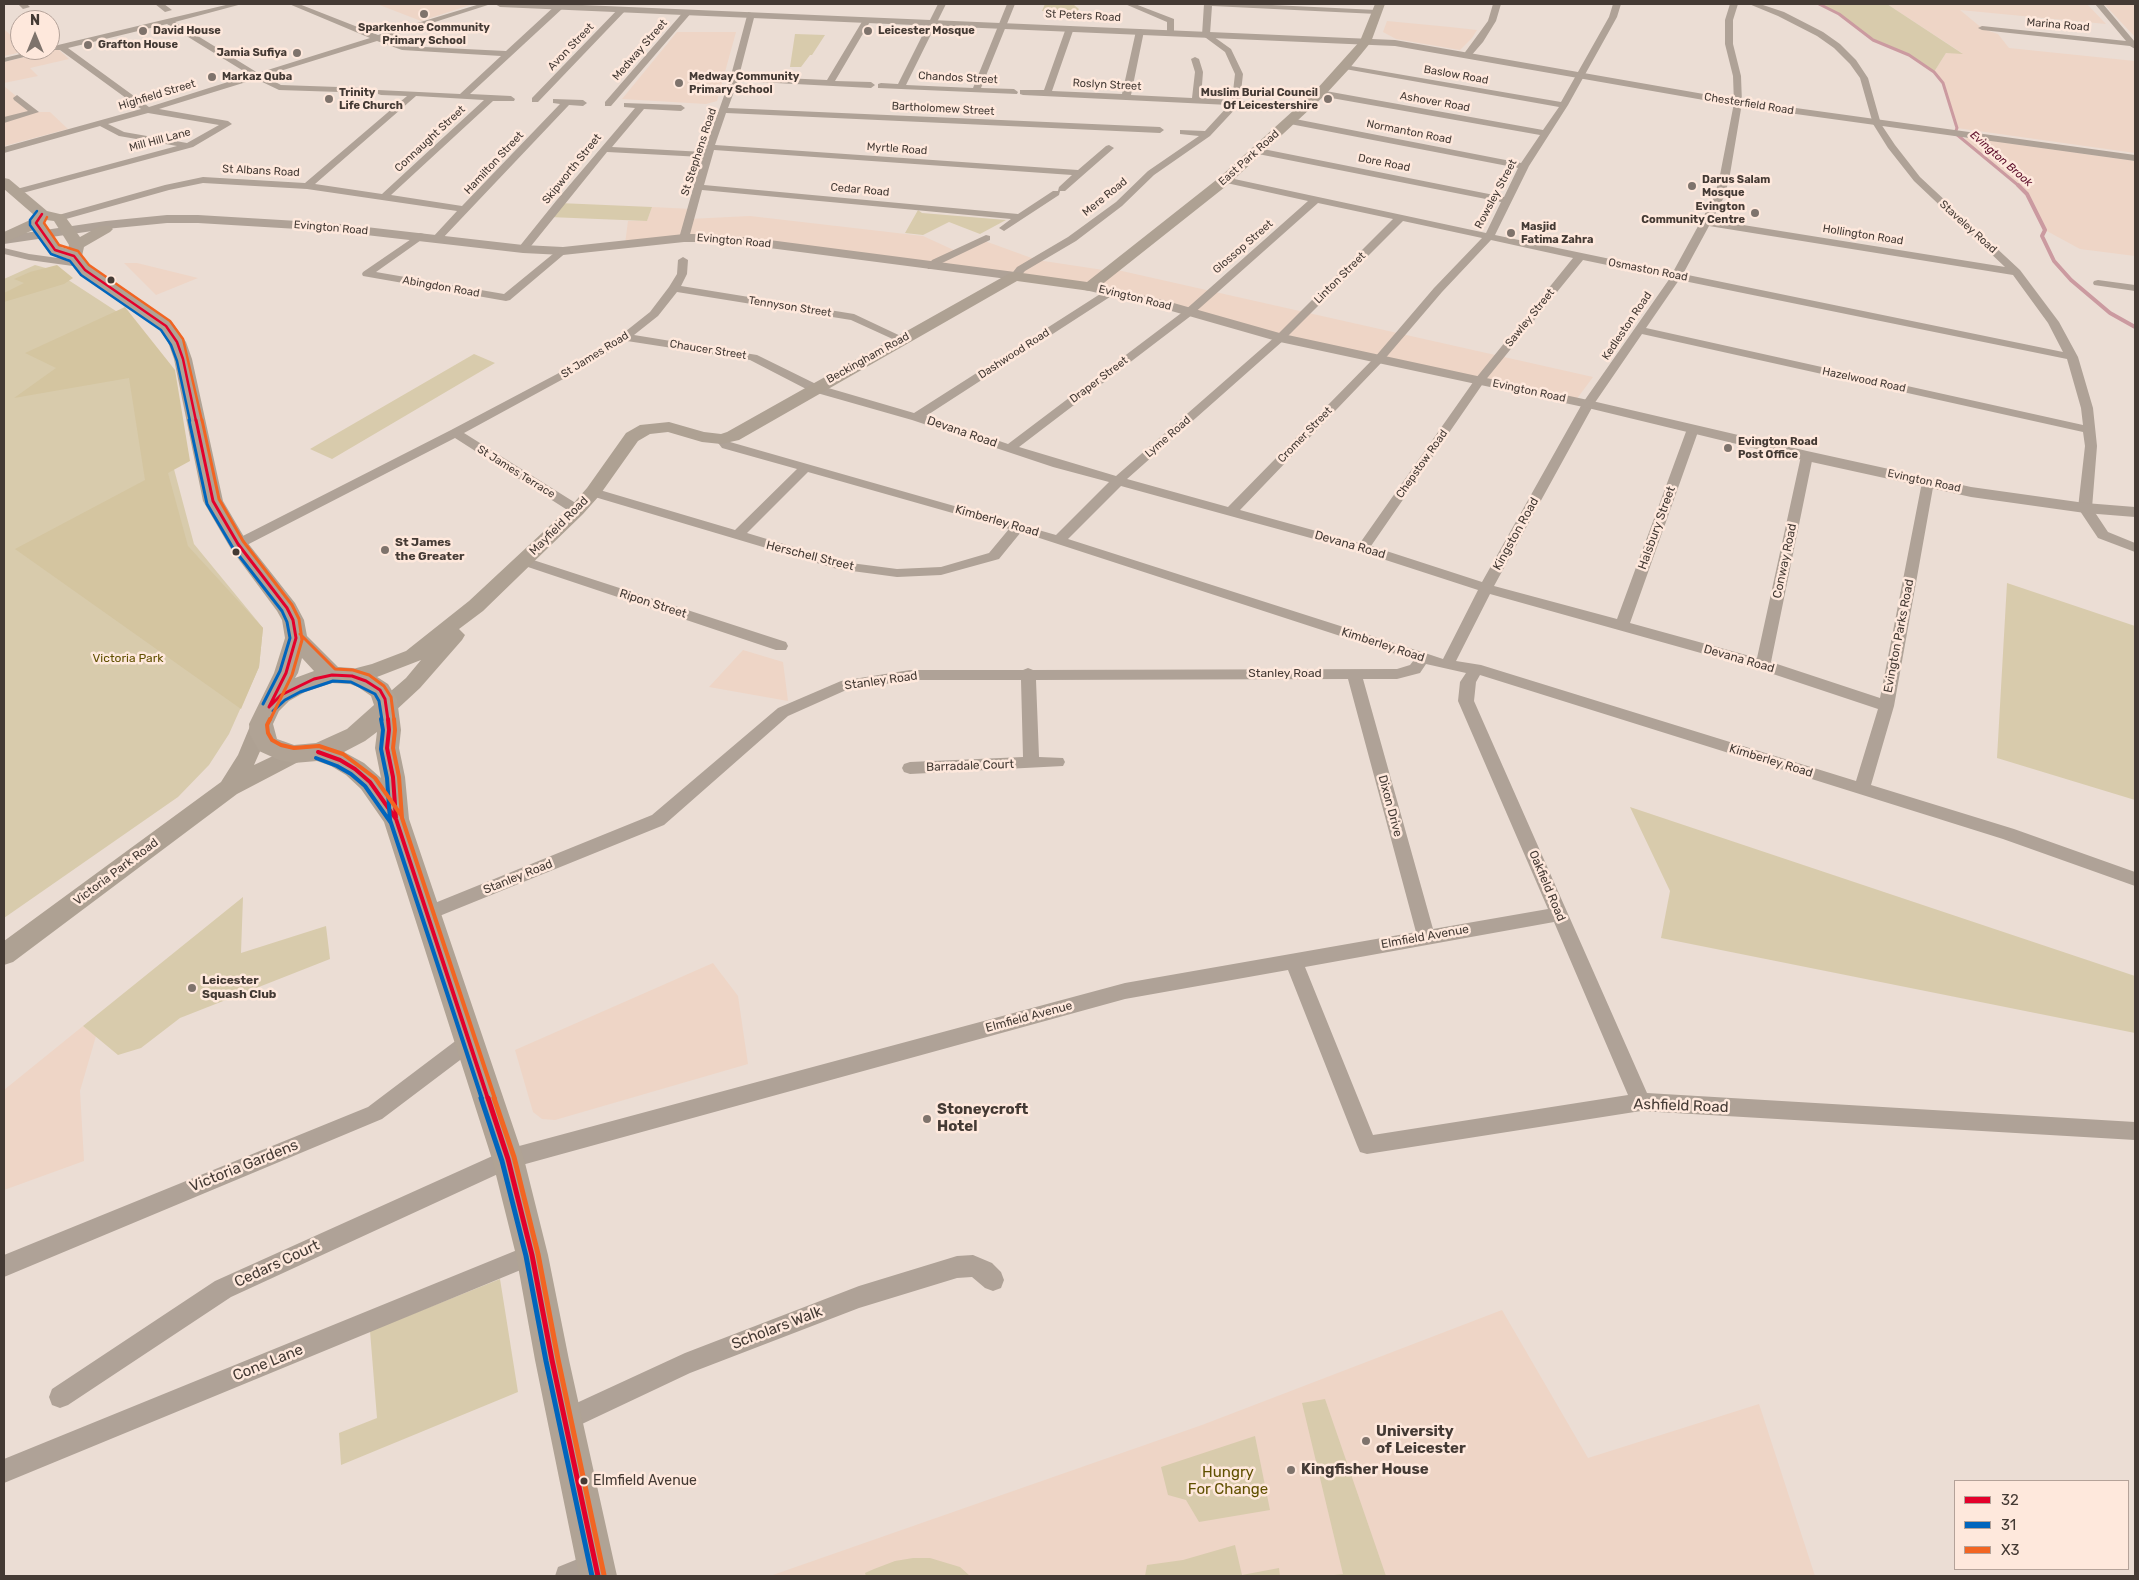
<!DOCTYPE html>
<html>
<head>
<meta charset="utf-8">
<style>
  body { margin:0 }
  #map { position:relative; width:2139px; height:1580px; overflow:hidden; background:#ebddd4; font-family:Rubik,sans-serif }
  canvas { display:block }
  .frame { position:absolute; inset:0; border:5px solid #443a34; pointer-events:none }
  .legend { position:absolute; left:1954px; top:1480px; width:175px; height:90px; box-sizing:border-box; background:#fee8dc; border:1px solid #b4a299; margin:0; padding:6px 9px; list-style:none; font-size:15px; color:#443a34 }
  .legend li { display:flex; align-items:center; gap:10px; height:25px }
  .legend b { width:25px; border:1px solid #b4a299 }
  .north { position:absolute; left:10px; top:10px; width:50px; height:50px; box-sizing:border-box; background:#fee8dc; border:1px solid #b4a299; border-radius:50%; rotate:0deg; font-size:14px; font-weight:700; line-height:20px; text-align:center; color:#443a34 }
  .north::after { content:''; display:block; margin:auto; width:18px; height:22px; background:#7e736c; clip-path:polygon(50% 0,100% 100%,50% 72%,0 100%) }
</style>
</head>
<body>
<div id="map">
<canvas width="2139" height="1580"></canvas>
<div class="frame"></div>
<ul class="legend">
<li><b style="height:6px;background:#e4002b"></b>32</li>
<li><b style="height:6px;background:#0065bd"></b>31</li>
<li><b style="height:6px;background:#f26522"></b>X3</li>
</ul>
<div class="north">N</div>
</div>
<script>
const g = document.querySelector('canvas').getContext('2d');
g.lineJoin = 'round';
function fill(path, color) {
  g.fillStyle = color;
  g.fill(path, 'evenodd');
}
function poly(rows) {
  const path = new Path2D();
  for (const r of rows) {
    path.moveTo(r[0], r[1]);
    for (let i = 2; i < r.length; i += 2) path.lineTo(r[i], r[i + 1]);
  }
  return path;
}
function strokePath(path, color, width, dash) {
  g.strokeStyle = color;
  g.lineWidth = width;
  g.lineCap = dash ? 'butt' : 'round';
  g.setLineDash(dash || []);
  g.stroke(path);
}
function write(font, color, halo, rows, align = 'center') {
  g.font = font + ' Rubik,sans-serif';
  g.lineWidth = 5;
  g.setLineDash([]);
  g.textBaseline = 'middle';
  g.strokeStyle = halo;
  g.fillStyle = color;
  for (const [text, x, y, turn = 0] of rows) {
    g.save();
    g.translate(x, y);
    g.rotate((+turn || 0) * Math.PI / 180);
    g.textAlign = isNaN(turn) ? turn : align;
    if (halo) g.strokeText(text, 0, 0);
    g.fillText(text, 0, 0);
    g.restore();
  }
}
fill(poly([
  [377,4,473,4,421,21],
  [1887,4,2087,4,2106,24,1960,10,1983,29,1998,34,2009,48,2135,61,2135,153,1957,128,1943,83,1934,72,1946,53,1962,53],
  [2104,4,2135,4,2135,37],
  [1387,21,1450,27,1477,30,1472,38,1460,50,1396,39,1383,32],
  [4,29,20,44,20,50,27,51,4,56],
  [677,32,736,32,717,101,706,104,622,99],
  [58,49,69,59,30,68,38,76,4,83,4,62],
  [4,86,35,112,50,112,68,129,4,146],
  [1965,137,2135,161,2135,256,2080,249,2045,230,2027,194,2015,182,1967,144],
  [652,207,692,209,689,219,750,216,923,236,958,252,982,240,1037,260,1110,271,1113,269,1593,377,1576,400,1280,338,1090,287,705,238,625,244,628,221,647,221],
  [124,263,137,263,198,278,156,295],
  [743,650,783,662,788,701,709,687],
  [713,963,738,996,748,1064,555,1120,542,1119,533,1112,515,1050],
  [83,1026,96,1036,80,1091,84,1161,4,1190,4,1090],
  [1502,1310,1588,1458,1759,1404,1815,1576,770,1576,1202,1425]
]), '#eed5c6');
fill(poly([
  [1045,4,1074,5,1079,9,1076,13,1042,11],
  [1819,4,1887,4,1963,54,1946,53,1934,72,1909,55,1873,40,1839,14],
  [795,34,825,35,812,55,810,55,801,67,790,67],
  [559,203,652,207,647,221,549,217],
  [918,210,922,213,1006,220,980,234,949,222,923,235,905,233],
  [35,265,53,270,119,313,136,327,194,544,263,628,259,667,229,734,209,765,178,797,4,918,4,279],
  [474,354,495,363,332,459,310,449],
  [2007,583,2135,626,2135,800,1997,758],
  [1630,807,2135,976,2135,1033,1661,938,1670,891],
  [243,897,241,953,326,926,330,959,180,1018,141,1048,118,1055,83,1026],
  [500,1279,518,1392,341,1465,339,1433,377,1418,370,1331],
  [1325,1399,1386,1576,1325,1576,1343,1574,1302,1403],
  [1255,1436,1270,1510,1199,1522,1186,1500,1168,1495,1161,1467],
  [1235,1545,1242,1575,1279,1568,1280,1576,1145,1576,1147,1565,1183,1560],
  [913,1558,930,1558,960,1567,970,1576,866,1576,865,1573,874,1569,895,1561]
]), '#d8cbac');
fill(poly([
  [57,265,73,278,64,284,4,302,4,293,24,283,14,279,30,272],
  [125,307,175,370,190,461,168,473,188,546,263,628,259,667,241,709,15,549,145,480,129,378,14,398,56,368,25,353]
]), '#d4c5a0');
strokePath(poly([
  [1819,4,1839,14,1873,40,1909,55,1934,72,1943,83,1957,128,1955,133,2019,186]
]), '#cb9aa0', 3);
strokePath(poly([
  [2018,185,2027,194,2045,230,2042,236,2054,261,2071,280,2110,313,2135,327]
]), '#cb9aa0', 4);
fill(poly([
  [18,4,27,4,30,7,23,9,18,4],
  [155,4,164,4,172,10,165,12,155,4],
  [230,4,242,4,175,22,258,73,370,38,289,4,299,4,378,35,480,4,491,4,385,38,403,46,506,51,557,4,563,4,563,8,470,94,511,96,515,99,514,101,493,101,391,195,462,206,560,104,553,103,553,99,583,100,587,103,583,106,569,105,441,240,437,241,432,238,457,211,307,189,203,183,169,190,59,221,54,218,55,216,165,185,203,177,305,183,407,96,381,95,378,94,378,90,460,94,501,56,402,50,377,41,264,76,281,85,367,88,371,91,370,93,279,90,256,79,159,109,228,121,232,124,193,147,19,194,13,194,13,190,177,146,119,136,100,126,4,153,4,147,141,109,60,50,52,50,4,62,4,58,37,50,50,50,50,48,58,45,230,4],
  [167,24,250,75,149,107,68,48,167,24],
  [416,96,484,100,382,194,315,184,416,96],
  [148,113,219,125,187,143,124,132,108,124,148,113],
  [938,4,946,4,906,85,973,88,1007,4,1015,4,981,88,1014,89,1018,92,1017,94,878,88,878,84,881,83,898,84,938,4],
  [1125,4,1135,4,1174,19,1174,32,1167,34,1167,22,1125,4],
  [1204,4,1251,4,1377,10,1381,12,1377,14,1212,6,1210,34,1231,49,1243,74,1240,101,1305,104,1309,107,1308,109,1238,106,1210,136,1154,175,1122,206,1076,241,1025,271,1019,278,1011,278,1010,276,1017,267,1068,237,1116,202,1148,171,1199,136,1180,134,1180,130,1205,131,1229,105,1023,95,1020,94,1020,90,1044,90,1066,28,1070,26,1074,28,1052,91,1122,94,1136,31,1140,29,1144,31,1131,95,1192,98,1195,72,1191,59,1195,57,1199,59,1203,72,1201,98,1232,100,1235,74,1225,52,1202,35,1204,4],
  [1493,4,1501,4,1496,21,1483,42,1470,57,1464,57,1463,55,1488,21,1493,4],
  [1613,4,1621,4,1617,17,1568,105,1529,166,1495,235,1673,272,1714,197,1719,180,1734,103,1733,76,1725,44,1725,20,1730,4,1738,4,1733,20,1733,44,1741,76,1742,103,1729,180,1724,197,1712,220,2005,267,1914,181,1888,148,1873,124,1860,78,1850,64,1834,48,1817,36,1778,16,1749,4,1760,4,1784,12,1823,32,1840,44,1856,60,1868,78,1881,124,1895,145,1920,177,2020,270,2059,322,2078,357,2093,408,2097,446,2092,508,2108,532,2135,543,2135,552,2098,538,2078,508,2085,446,2083,432,1642,334,1594,404,1494,586,1617,619,1687,429,1689,426,1697,426,1699,429,1630,623,1757,658,1801,456,1803,453,1811,453,1813,456,1771,662,1880,698,1922,482,1923,479,1933,479,1934,482,1894,706,1871,785,2014,829,2135,872,2135,886,2003,839,1480,675,1476,682,1474,701,1647,1093,2135,1122,2135,1140,1641,1111,1367,1154,1360,1152,1357,1145,1288,970,1125,999,511,1168,231,1297,68,1405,60,1408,52,1405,49,1397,52,1389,215,1281,508,1149,1125,983,1416,932,1348,679,1036,680,1039,757,1063,758,1065,762,1063,766,910,774,904,772,902,768,904,764,910,762,1023,757,1021,680,910,680,844,691,788,716,664,825,432,919,426,921,420,919,417,914,420,909,652,815,778,708,841,681,910,670,1023,670,1028,668,1033,670,1397,669,1410,665,1414,660,1021,532,999,559,941,575,897,577,837,569,588,495,587,492,593,488,735,530,797,469,722,448,715,439,721,435,725,436,730,442,1056,535,1109,482,1053,467,912,420,810,391,750,360,627,341,565,378,464,433,582,507,584,510,582,513,572,513,455,438,243,547,233,547,231,544,233,541,451,430,557,374,621,335,650,312,669,287,677,274,678,260,683,257,688,260,687,274,681,286,854,314,907,339,905,341,897,341,851,320,677,292,658,316,634,335,757,355,818,385,914,413,1108,289,1116,289,1117,291,1116,293,926,416,1008,444,1184,311,1308,201,1222,182,1222,178,1225,177,1486,233,1501,202,1258,154,1253,151,1258,148,1504,197,1518,168,1290,124,1286,121,1290,118,1521,163,1540,135,1320,96,1316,93,1320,90,1543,130,1559,107,1345,69,1341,67,1345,65,1561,102,1609,17,1613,4],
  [1318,203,1393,219,1276,336,1116,476,1019,447,1192,315,1318,203],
  [1403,221,1482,238,1434,288,1375,357,1228,507,1127,479,1284,340,1403,221],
  [1709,226,2013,275,2048,323,2063,352,1683,274,1709,226],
  [1491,240,1573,258,1476,378,1360,543,1240,510,1383,361,1442,292,1491,240],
  [1583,260,1670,278,1582,404,1482,582,1371,546,1484,382,1583,260],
  [1679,280,2067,359,2081,408,2083,425,1646,328,1679,280],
  [808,472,1009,529,989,553,941,567,897,569,843,562,747,533,808,472],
  [1121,486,1358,551,1478,590,1443,659,1428,654,1068,539,1121,486],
  [1490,594,1758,669,1878,709,1856,781,1481,665,1456,661,1490,594],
  [1426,664,1466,673,1460,682,1458,701,1548,909,1433,929,1363,679,1397,679,1420,673,1426,664],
  [1554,922,1628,1095,1373,1135,1305,967,1554,922],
  [2095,4,2103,4,2135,42,2135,49,2130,46,1982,30,1978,28,1982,26,2126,41,2095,4],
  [620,7,627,9,538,102,532,102,532,98,620,7],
  [685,10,692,12,611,106,605,106,605,102,685,10],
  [748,12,755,14,739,76,827,80,863,20,867,18,871,20,835,81,871,82,875,85,871,88,738,81,728,108,1160,127,1164,130,1160,133,726,113,715,145,1078,170,1106,146,1109,145,1114,148,1065,191,1060,191,1059,195,1004,231,999,228,1011,219,702,190,689,238,684,241,679,238,702,157,607,152,527,251,519,251,518,249,519,247,556,201,635,108,624,107,624,103,681,105,685,108,681,111,644,109,612,147,704,152,730,79,748,12],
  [714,150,1072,175,1059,187,1058,191,1053,191,1018,214,704,185,714,150],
  [17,95,39,112,4,123,4,117,28,111,14,100,13,98,17,95],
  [420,233,424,234,424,238,376,272,504,294,559,249,563,248,568,251,510,300,506,301,363,276,362,274,363,272,420,233],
  [986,235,990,236,990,240,940,264,936,269,928,269,927,267,932,260,986,235],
  [4,248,29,254,80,261,85,264,80,267,29,260,4,254,4,248],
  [2098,280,2135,285,2135,291,2094,285,2093,283,2094,281,2098,280],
  [524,557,786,642,788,646,786,650,776,650,519,564,517,561,519,558,524,557],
  [469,1034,476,1036,479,1042,476,1048,382,1119,4,1277,4,1255,368,1107,462,1036,469,1034],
  [532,1244,540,1248,543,1255,540,1262,4,1483,4,1459,532,1244],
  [973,1255,992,1263,1001,1272,1004,1280,1001,1288,993,1291,985,1288,972,1277,957,1278,859,1308,690,1373,565,1432,557,1428,553,1420,557,1412,685,1353,859,1286,957,1256,973,1255],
  [595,1552,604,1555,607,1564,604,1573,596,1576,555,1576,558,1567,595,1552]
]), '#afa297');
fill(poly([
  [495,4,559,4,1395,40,1738,100,2135,155,2135,161,1738,106,1395,46,500,7,495,4],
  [167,215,198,215,331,223,523,245,563,247,684,234,705,234,754,238,1015,272,1022,276,1015,280,754,246,705,242,684,242,563,255,523,253,331,231,198,223,167,223,106,229,4,244,4,236,106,221,167,215],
  [1090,283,1163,300,1283,334,1588,400,1807,451,1971,487,2085,503,2135,507,2135,517,2085,513,1971,497,1807,461,1588,408,1280,342,1154,306,1085,290,1083,287,1085,284,1090,283]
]), '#afa297');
fill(poly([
  [1375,4,1385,4,1371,42,1349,69,1324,96,1230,183,1095,290,1090,291,1017,281,739,440,721,444,702,442,668,432,650,434,638,441,599,496,583,514,483,611,459,629,465,635,462,640,420,688,393,713,385,716,377,713,374,708,377,703,406,678,421,660,377,677,352,683,345,681,342,676,345,671,372,664,406,651,469,601,571,506,587,488,626,433,640,425,669,422,704,432,721,434,727,432,1010,273,1015,272,1087,282,1220,177,1316,90,1360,41,1375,4],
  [261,716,269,719,272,724,254,765,294,746,302,748,305,754,302,760,237,794,13,962,4,965,4,941,221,782,238,755,253,719,261,716]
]), '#aea193');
fill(poly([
  [4,178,9,179,47,211,64,215,80,237,100,226,110,226,113,229,110,232,84,247,82,256,91,267,172,322,186,342,192,359,223,501,247,542,295,603,304,620,307,636,338,667,352,668,374,675,388,684,397,699,401,730,399,748,405,777,409,819,524,1159,548,1255,569,1360,617,1576,579,1576,535,1360,516,1255,492,1159,384,822,361,789,346,775,331,766,317,761,294,763,279,760,259,751,250,735,249,724,274,673,285,638,282,620,277,611,231,549,203,501,174,359,168,342,160,330,79,273,68,259,49,253,33,230,4,243,4,232,30,220,34,215,4,189,4,178],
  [46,220,54,221,69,245,68,249,61,247,44,223,46,220],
  [302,658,314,671,295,678,298,673,302,658],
  [332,683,350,684,358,687,371,696,374,705,347,729,316,743,294,745,277,739,273,724,279,711,289,701,305,692,332,683],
  [377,732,375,748,381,778,364,763,344,752,365,741,377,732]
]), '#b0a395');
strokePath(poly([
  [42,214,36,223,55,250,74,256,85,270,166,326,177,342,183,359,196,421]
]), '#e4002b', 2.5);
strokePath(poly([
  [196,420,213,501,238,544,287,608,293,620,296,638,286,673,269,707],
  [269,707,281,695,314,679,332,675,352,676,366,681,380,690,385,699,388,720]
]), '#e4002b', 3);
strokePath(poly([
  [388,719,389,730,387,748,393,777,396,819,488,1099],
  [318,752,340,760,355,769,370,782,396,819]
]), '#e4002b', 4);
strokePath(poly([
  [488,1098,508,1159,532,1255,552,1360,598,1576]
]), '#e4002b', 5);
strokePath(poly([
  [37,211,30,220,30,225,51,254,70,261,81,275,161,330,171,345,177,361,190,421]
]), '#0065bd', 2.5);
strokePath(poly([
  [189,420,207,504,233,548,282,611,287,622,290,638,280,671,263,704],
  [273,711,285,700,300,692,333,681,351,682,375,694,379,701,382,720]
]), '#0065bd', 3);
strokePath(poly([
  [381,719,383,730,381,749,387,778,390,820,482,1099],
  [316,758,337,766,351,774,365,786,391,823]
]), '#0065bd', 4);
strokePath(poly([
  [481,1098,502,1161,526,1256,546,1361,592,1576]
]), '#0065bd', 5);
strokePath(poly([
  [47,217,44,223,59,245,78,251,89,265,170,321,183,339,202,421]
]), '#f26522', 2.5);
strokePath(poly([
  [202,420,219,499,243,541,292,605,299,619,302,640,292,675,270,720],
  [300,634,335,669,353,670,369,675,384,686,391,697,394,720]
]), '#f26522', 3);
strokePath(poly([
  [270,719,267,725,268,733,272,740,281,745,294,748,319,746,343,754,375,778,401,815],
  [394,719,395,730,393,748,399,777,402,818,495,1099]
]), '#f26522', 4);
strokePath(poly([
  [494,1098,514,1157,538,1254,558,1359,604,1575]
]), '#f26522', 5);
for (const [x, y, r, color] of [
  [424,14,5,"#7e736c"],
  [143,31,5,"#7e736c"],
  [868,31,5,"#7e736c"],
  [88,45,5,"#7e736c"],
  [297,53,5,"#7e736c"],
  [212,77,5,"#7e736c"],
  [679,83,5,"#7e736c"],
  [329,99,5,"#7e736c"],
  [1328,99,5,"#7e736c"],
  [1692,186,5,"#7e736c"],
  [1755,213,5,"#7e736c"],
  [1511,233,5,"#7e736c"],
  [111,280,4.5,"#443a34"],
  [1728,448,5,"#7e736c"],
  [385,550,5,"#7e736c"],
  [236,552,4.5,"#443a34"],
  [192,988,5,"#7e736c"],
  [927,1119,5,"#7e736c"],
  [1366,1441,5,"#7e736c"],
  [1291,1470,5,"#7e736c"],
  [584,1481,4.5,"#443a34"]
]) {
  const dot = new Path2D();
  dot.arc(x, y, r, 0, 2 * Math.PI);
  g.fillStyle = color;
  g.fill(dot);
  strokePath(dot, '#fee8dc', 2);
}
write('11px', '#443a34', '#fee8dc', [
  ["St Peters Road",1083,16,3],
  ["Marina Road",2058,25,5],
  ["Avon Street",571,47,-46],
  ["Medway Street",640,50,-49],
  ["Baslow Road",1456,75,10],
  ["Chandos Street",958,78,3],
  ["Roslyn Street",1107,85,3],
  ["Highfield Street",157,95,-17],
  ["Ashover Road",1435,102,10],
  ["Chesterfield Road",1749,104,9],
  ["Bartholomew Street",943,109,3],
  ["Normanton Road",1409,132,11],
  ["Connaught Street",430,139,-43],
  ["Mill Hill Lane",160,140,-15],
  ["Myrtle Road",897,149,4],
  ["St Stephens Road",699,152,-72],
  ["East Park Road",1249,158,-42],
  ["Hamilton Street",494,163,-47],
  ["Dore Road",1384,163,11],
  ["Skipworth Street",572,169,-51],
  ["St Albans Road",261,171,3],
  ["Cedar Road",860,190,5],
  ["Rowsley Street",1496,194,-62],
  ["Mere Road",1105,197,-39],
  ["Staveley Road",1968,227,42],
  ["Evington Road",331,228,5],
  ["Hollington Road",1863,235,9],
  ["Evington Road",734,241,5],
  ["Glossop Street",1243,247,-41],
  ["Osmaston Road",1648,270,11],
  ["Linton Street",1340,278,-45],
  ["Abingdon Road",441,287,10],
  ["Evington Road",1135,298,14],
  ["Tennyson Street",790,307,9],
  ["Sawley Street",1530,318,-51],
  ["Kedleston Road",1627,326,-56],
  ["Chaucer Street",708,350,9],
  ["Dashwood Road",1014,354,-33],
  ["St James Road",595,355,-32],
  ["Beckingham Road",868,358,-29],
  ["Draper Street",1099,380,-37],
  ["Hazelwood Road",1864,380,12],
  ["Evington Road",1529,391,12],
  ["Cromer Street",1305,435,-46],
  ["Lyme Road",1168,437,-41],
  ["Chepstow Road",1422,464,-55],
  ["St James Terrace",516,472,32],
  ["Evington Road",1924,481,12]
]);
write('bold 11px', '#443a34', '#fee8dc', [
  ["Sparkenhoe Community",424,28,"center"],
  ["Primary School",424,41,"center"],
  ["David House",153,31],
  ["Leicester Mosque",878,31],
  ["Grafton House",98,45],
  ["Jamia Sufiya",287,53,"right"],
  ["Markaz Quba",222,77],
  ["Medway Community",689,77],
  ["Primary School",689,90],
  ["Trinity",339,93],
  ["Life Church",339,106],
  ["Muslim Burial Council",1318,93,"right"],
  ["Of Leicestershire",1318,106,"right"],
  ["Darus Salam",1702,180],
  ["Mosque",1702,193],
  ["Evington",1745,207,"right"],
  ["Community Centre",1745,220,"right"],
  ["Masjid",1521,227],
  ["Fatima Zahra",1521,240],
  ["Evington Road",1738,442],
  ["Post Office",1738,455]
], 'left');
write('italic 11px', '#590926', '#fee8dc', [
  ["Evington Brook",2001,159,41]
]);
write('12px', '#443a34', '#fee8dc', [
  ["Devana Road",962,432,19],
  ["Kimberley Road",997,521,16],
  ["Mayfield Road",559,526,-45],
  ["Halsbury Street",1657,528,-70],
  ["Kingston Road",1516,534,-61],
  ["Devana Road",1350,545,16],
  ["Herschell Street",810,556,14],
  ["Conway Road",1785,561,-78],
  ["Ripon Street",653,604,18],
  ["Evington Parks Road",1899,636,-79],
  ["Kimberley Road",1383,645,18],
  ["Devana Road",1739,659,16],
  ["Stanley Road",1285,674],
  ["Stanley Road",881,681,-8],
  ["Kimberley Road",1771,761,17],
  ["Barradale Court",970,766,-2],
  ["Dixon Drive",1390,806,75],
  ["Victoria Park Road",116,872,-37],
  ["Stanley Road",518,877,-22],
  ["Oakfield Road",1547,886,67],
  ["Elmfield Avenue",1425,937,-10],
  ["Elmfield Avenue",1029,1017,-15]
]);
write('bold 12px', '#443a34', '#fee8dc', [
  ["St James",395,543],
  ["the Greater",395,557],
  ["Leicester",202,981],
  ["Squash Club",202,995]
], 'left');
write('12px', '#605000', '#fee8dc', [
  ["Victoria Park",128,659]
]);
write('14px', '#443a34', '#fee8dc', [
  ["Elmfield Avenue",593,1481]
], 'left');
write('15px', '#443a34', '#fee8dc', [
  ["Ashfield Road",1681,1106,2],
  ["Victoria Gardens",244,1166,-22],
  ["Cedars Court",277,1264,-25],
  ["Scholars Walk",777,1328,-21],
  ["Cone Lane",268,1363,-22]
]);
write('bold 15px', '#443a34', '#fee8dc', [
  ["Stoneycroft",937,1110],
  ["Hotel",937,1127],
  ["University",1376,1432],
  ["of Leicester",1376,1449],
  ["Kingfisher House",1301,1470]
], 'left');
write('15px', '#605000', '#fee8dc', [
  ["Hungry",1228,1473],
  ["For Change",1228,1490]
]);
</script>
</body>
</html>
